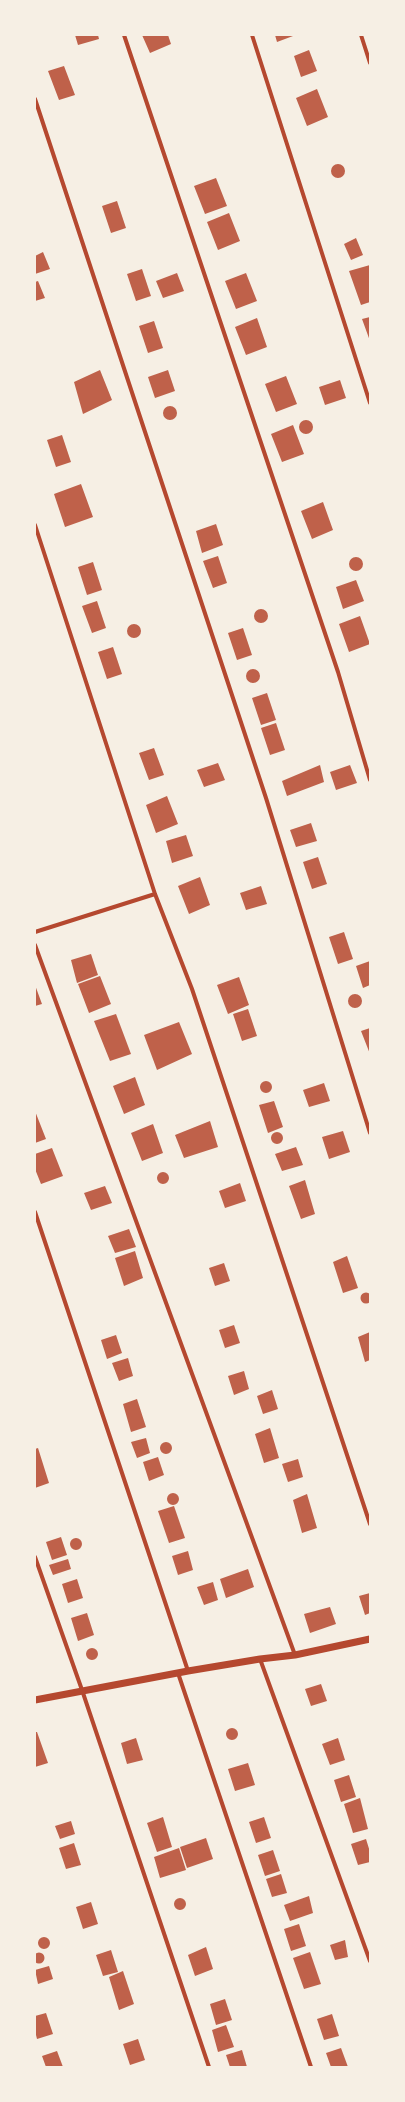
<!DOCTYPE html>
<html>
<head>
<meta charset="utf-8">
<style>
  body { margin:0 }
  #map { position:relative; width:405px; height:2102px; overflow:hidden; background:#f6efe4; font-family:Commissioner,sans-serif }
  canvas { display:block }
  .frame { position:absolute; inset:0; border:36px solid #f6efe4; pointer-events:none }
</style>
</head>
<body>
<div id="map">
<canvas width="405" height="2102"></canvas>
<div class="frame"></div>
</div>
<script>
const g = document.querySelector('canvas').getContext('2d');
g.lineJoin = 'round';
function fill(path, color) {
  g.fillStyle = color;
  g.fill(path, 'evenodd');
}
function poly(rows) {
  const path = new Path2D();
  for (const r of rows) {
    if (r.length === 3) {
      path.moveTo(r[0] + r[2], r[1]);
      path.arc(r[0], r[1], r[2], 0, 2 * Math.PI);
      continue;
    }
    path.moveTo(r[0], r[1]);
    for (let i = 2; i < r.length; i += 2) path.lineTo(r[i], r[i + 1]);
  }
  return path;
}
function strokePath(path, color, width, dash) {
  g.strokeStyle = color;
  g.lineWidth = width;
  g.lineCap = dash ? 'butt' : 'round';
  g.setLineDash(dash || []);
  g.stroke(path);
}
fill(poly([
  [75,35,98,35,99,39,78,45],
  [142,35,168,35,171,44,150,53],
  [275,35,292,35,293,36,277,42],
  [309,50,317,71,301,77,294,56],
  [64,66,75,95,59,100,48,71],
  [317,89,328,117,307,126,296,98],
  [338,171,7],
  [216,178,227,206,205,214,194,186],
  [117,201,126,228,111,233,102,206],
  [229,213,240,241,218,250,207,222],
  [356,238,363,255,351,260,344,244],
  [43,252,50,269,35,274,35,256],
  [370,265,370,302,361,305,349,271],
  [142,269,151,296,136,301,127,274],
  [177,273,184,291,163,298,156,281],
  [246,273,257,301,236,309,225,281],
  [38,281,45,298,35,301,35,282],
  [370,317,370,341,362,319],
  [257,318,267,347,246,355,235,327],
  [154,321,163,348,148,353,139,326],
  [100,370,112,400,83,414,74,382],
  [168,370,175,391,155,398,148,377],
  [286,376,297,404,276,412,265,384],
  [340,380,346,398,325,405,319,387],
  [170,413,7],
  [306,427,7],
  [293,425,304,454,282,462,271,434],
  [62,435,71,462,56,467,47,440],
  [81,484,93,517,65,527,54,494],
  [323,502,333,530,312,539,301,511],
  [216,524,223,545,202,553,196,531],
  [218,556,227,583,213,588,203,561],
  [356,564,7],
  [93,562,102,590,87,595,78,567],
  [356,580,364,601,343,609,336,587],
  [97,601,106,628,92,633,82,606],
  [261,616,7],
  [360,616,370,644,349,652,339,624],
  [134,631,7],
  [243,628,252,655,237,660,228,633],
  [113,647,122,674,107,679,98,652],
  [253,676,7],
  [267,693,276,720,261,725,252,698],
  [276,723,285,750,270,755,261,728],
  [154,748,164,775,149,780,139,753],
  [218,763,225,780,204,787,197,770],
  [320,765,324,782,287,796,282,781],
  [350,765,357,783,336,790,330,772],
  [167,796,178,824,156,833,146,805],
  [311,823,317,841,296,847,290,830],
  [186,835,193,856,172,863,166,841],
  [318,857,327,884,312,889,303,862],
  [200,877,210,905,189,914,178,886],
  [261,886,267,904,246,910,240,893],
  [344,932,353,959,338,964,329,937],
  [91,954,98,975,77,983,71,960],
  [370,961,370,985,363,988,356,966],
  [100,976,111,1004,89,1013,78,984],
  [239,977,249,1005,228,1014,217,985],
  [35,985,42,1004,35,1006],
  [355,1001,7],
  [248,1009,257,1036,242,1041,233,1014],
  [116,1014,131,1054,110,1061,94,1021],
  [179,1022,192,1054,157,1070,144,1035],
  [370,1028,370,1054,361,1031],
  [135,1077,145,1105,124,1114,113,1086],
  [266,1087,6],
  [324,1083,330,1101,309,1107,303,1090],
  [274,1101,283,1127,268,1133,259,1105],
  [35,1111,46,1139,35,1143],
  [210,1121,218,1147,184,1158,175,1135],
  [153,1124,163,1153,142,1161,131,1133],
  [343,1131,350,1152,329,1159,322,1137],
  [277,1138,6],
  [296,1147,303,1165,282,1171,275,1154],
  [52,1148,63,1176,41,1184,35,1169,35,1154],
  [163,1178,6],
  [305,1180,315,1214,301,1219,289,1186],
  [240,1183,246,1201,225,1208,219,1191],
  [105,1186,112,1203,91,1210,84,1193],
  [129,1229,136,1247,115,1253,108,1236],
  [135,1251,143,1278,124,1286,115,1258],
  [347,1256,358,1288,343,1293,333,1262],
  [224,1263,230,1281,215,1286,209,1268],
  [366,1298,5.5],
  [234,1325,240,1343,225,1348,219,1330],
  [370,1332,370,1360,365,1362,358,1337],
  [116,1335,122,1353,107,1359,101,1340],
  [128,1358,133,1376,119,1381,112,1363],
  [244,1371,249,1389,234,1395,228,1376],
  [272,1390,278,1409,263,1414,257,1396],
  [137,1399,146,1427,131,1432,123,1404],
  [270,1428,279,1458,264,1463,255,1434],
  [146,1438,150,1453,137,1458,131,1442],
  [166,1448,6],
  [38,1448,49,1483,35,1488,35,1449],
  [158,1457,164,1475,149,1481,143,1462],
  [298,1459,303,1477,288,1482,282,1464],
  [173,1499,6],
  [307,1494,317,1528,302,1533,293,1500],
  [174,1506,185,1538,169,1543,158,1511],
  [61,1537,67,1555,52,1560,46,1542],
  [76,1544,6],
  [188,1551,193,1570,178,1575,172,1556],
  [68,1559,71,1569,53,1575,49,1565],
  [248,1569,254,1587,226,1598,220,1579],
  [77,1579,83,1598,68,1603,62,1584],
  [213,1582,218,1600,204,1605,197,1587],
  [370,1593,370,1613,365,1615,359,1596],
  [330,1607,336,1624,310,1633,304,1614],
  [87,1613,94,1635,78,1641,71,1618],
  [92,1654,6],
  [321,1684,327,1701,311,1706,305,1689],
  [232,1734,6],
  [35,1732,37,1732,48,1763,35,1767],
  [136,1738,143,1760,127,1764,121,1743],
  [338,1738,345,1760,330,1765,322,1744],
  [248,1763,255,1785,235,1791,228,1769],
  [349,1775,356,1797,341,1802,334,1780],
  [360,1798,368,1829,353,1833,344,1804],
  [163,1817,172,1847,157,1852,147,1823],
  [264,1817,271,1838,256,1843,249,1822],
  [71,1821,75,1834,60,1839,55,1826],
  [206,1838,213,1859,187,1868,180,1847],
  [366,1839,370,1852,370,1862,358,1865,351,1844],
  [74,1843,81,1865,66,1869,59,1848],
  [179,1848,186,1870,160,1878,154,1857],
  [273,1850,280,1871,265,1876,258,1855],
  [281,1874,287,1893,272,1897,266,1879],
  [309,1896,313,1913,290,1921,284,1905],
  [180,1904,6],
  [91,1902,98,1924,83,1929,76,1907],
  [299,1924,306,1946,291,1951,284,1929],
  [44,1943,6],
  [345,1940,348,1957,335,1960,330,1945],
  [206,1947,213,1969,195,1976,188,1955],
  [111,1950,118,1972,103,1976,96,1955],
  [310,1952,321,1984,304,1989,293,1958],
  [39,1958,5.5],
  [49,1966,53,1979,38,1984,35,1970],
  [123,1971,134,2004,119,2010,109,1977],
  [225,1999,232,2020,216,2025,210,2004],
  [46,2013,53,2034,37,2039,35,2031,35,2016],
  [332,2014,339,2036,324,2040,317,2019],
  [226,2025,234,2047,218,2052,212,2030],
  [138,2039,145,2060,130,2065,123,2044],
  [341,2048,348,2067,331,2067,326,2053],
  [242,2050,247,2067,230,2067,226,2055],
  [57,2051,63,2067,46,2067,42,2056]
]), '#bf614a');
strokePath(poly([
  [124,35,338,672,370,780],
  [252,35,370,403],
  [361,35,370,63],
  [35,99,266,798,370,1133],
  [35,525,155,894,192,989,370,1524],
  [35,932,155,894],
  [35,945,295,1655],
  [35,1212,188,1671],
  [35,1557,82,1690,209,2067],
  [260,1659,370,1961],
  [178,1673,311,2067]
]), '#b5482f', 4);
strokePath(poly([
  [35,1700,188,1671,260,1659,295,1655,370,1639]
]), '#b5482f', 7);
</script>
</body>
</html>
